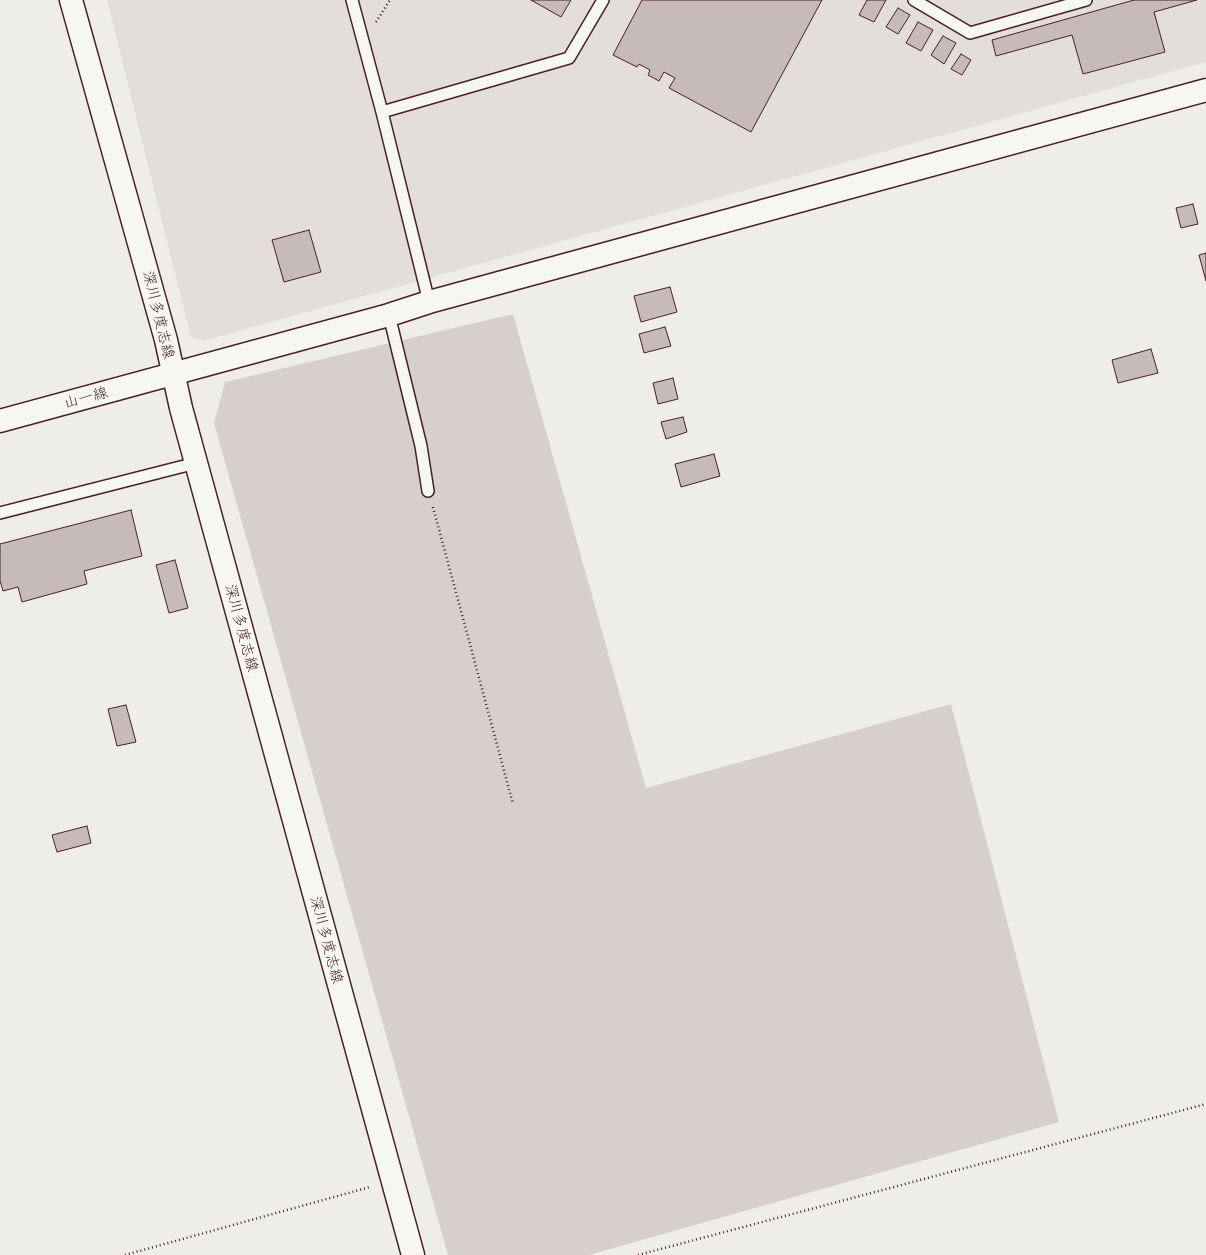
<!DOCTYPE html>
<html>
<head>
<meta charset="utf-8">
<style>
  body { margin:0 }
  canvas { display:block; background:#efedea }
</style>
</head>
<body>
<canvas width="1206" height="1255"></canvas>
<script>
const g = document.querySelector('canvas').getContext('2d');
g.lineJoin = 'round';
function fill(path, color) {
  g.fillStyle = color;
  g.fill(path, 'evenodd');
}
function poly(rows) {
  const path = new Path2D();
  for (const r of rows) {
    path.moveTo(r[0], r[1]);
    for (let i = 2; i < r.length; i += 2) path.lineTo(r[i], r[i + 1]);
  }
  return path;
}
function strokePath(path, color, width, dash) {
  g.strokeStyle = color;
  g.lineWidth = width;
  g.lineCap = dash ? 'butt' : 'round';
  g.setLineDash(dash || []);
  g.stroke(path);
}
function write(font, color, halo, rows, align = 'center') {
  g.font = font + ' "Comic Neue","Klee One",sans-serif';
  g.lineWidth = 3.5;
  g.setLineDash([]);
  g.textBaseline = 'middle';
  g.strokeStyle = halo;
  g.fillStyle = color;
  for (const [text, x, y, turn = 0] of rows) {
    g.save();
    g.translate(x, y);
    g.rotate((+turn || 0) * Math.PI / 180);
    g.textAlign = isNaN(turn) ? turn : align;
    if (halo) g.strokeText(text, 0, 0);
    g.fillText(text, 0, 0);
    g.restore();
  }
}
fill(poly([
  [107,0,1206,0,1206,62,203,341,191,338]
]), '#e3dedc');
fill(poly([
  [513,314,646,788,951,704,1059,1122,589,1255,448,1255,214,423,225,382]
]), '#d7cfce');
const building = poly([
  [531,0,571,0,561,17,531,0],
  [642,0,822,0,751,132,669,88,675,78,664,72,659,81,648,75,650,70,639,64,637,67,613,55,642,0],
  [867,0,886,0,874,22,859,15,867,0],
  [1134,0,1197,0,1154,12,1165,52,1083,74,1072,35,996,56,992,40,1134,0],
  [898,8,910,15,898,34,886,27,898,8],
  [918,22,933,30,921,51,906,43,918,22],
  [943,36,956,43,944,64,931,55,943,36],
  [961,54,971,60,962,75,951,69,961,54],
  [1193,204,1198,224,1181,228,1176,208,1193,204],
  [309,230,321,272,284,282,272,240,309,230],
  [1206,253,1206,281,1199,255,1206,253],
  [670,287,677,312,641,322,634,296,670,287],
  [665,327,671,346,644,353,639,334,665,327],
  [1151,349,1158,373,1118,383,1112,360,1151,349],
  [673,378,678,399,658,404,653,383,673,378],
  [683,417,687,432,666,439,661,422,683,417],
  [714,454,720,476,681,487,675,464,714,454],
  [131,510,142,556,84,571,87,584,22,602,18,587,3,591,0,581,0,544,131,510],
  [175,560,188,608,169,613,156,565,175,560],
  [126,705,136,742,117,746,108,709,126,705],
  [87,826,91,843,57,852,52,835,87,826]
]);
fill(building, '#c6babb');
strokePath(building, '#4a1f2b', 1);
const lane = poly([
  [352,0,382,112,429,302],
  [914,0,970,33,1086,0],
  [382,112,569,58,603,0],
  [389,315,421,446,428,491],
  [0,513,196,463]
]);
const secondary = poly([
  [71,0,166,340,181,408,413,1255],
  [0,421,389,315,429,302,1206,90]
]);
strokePath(lane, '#4a1f2b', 14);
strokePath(secondary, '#4a1f2b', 25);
strokePath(poly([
  [376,22,390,0],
  [433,507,513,804],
  [125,1255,370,1187],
  [638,1255,1206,1104]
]), '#4a1f2b', 2.5, [1, 3]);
strokePath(lane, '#f6f6f2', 11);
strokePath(secondary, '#f6f6f2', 22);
write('15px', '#4a1f2b', '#f6f6f2', [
  ["深川多度志線",158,315,76],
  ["山一線",86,398,-15],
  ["深川多度志線",241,628,75],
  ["深川多度志線",326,940,75]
]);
</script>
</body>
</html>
